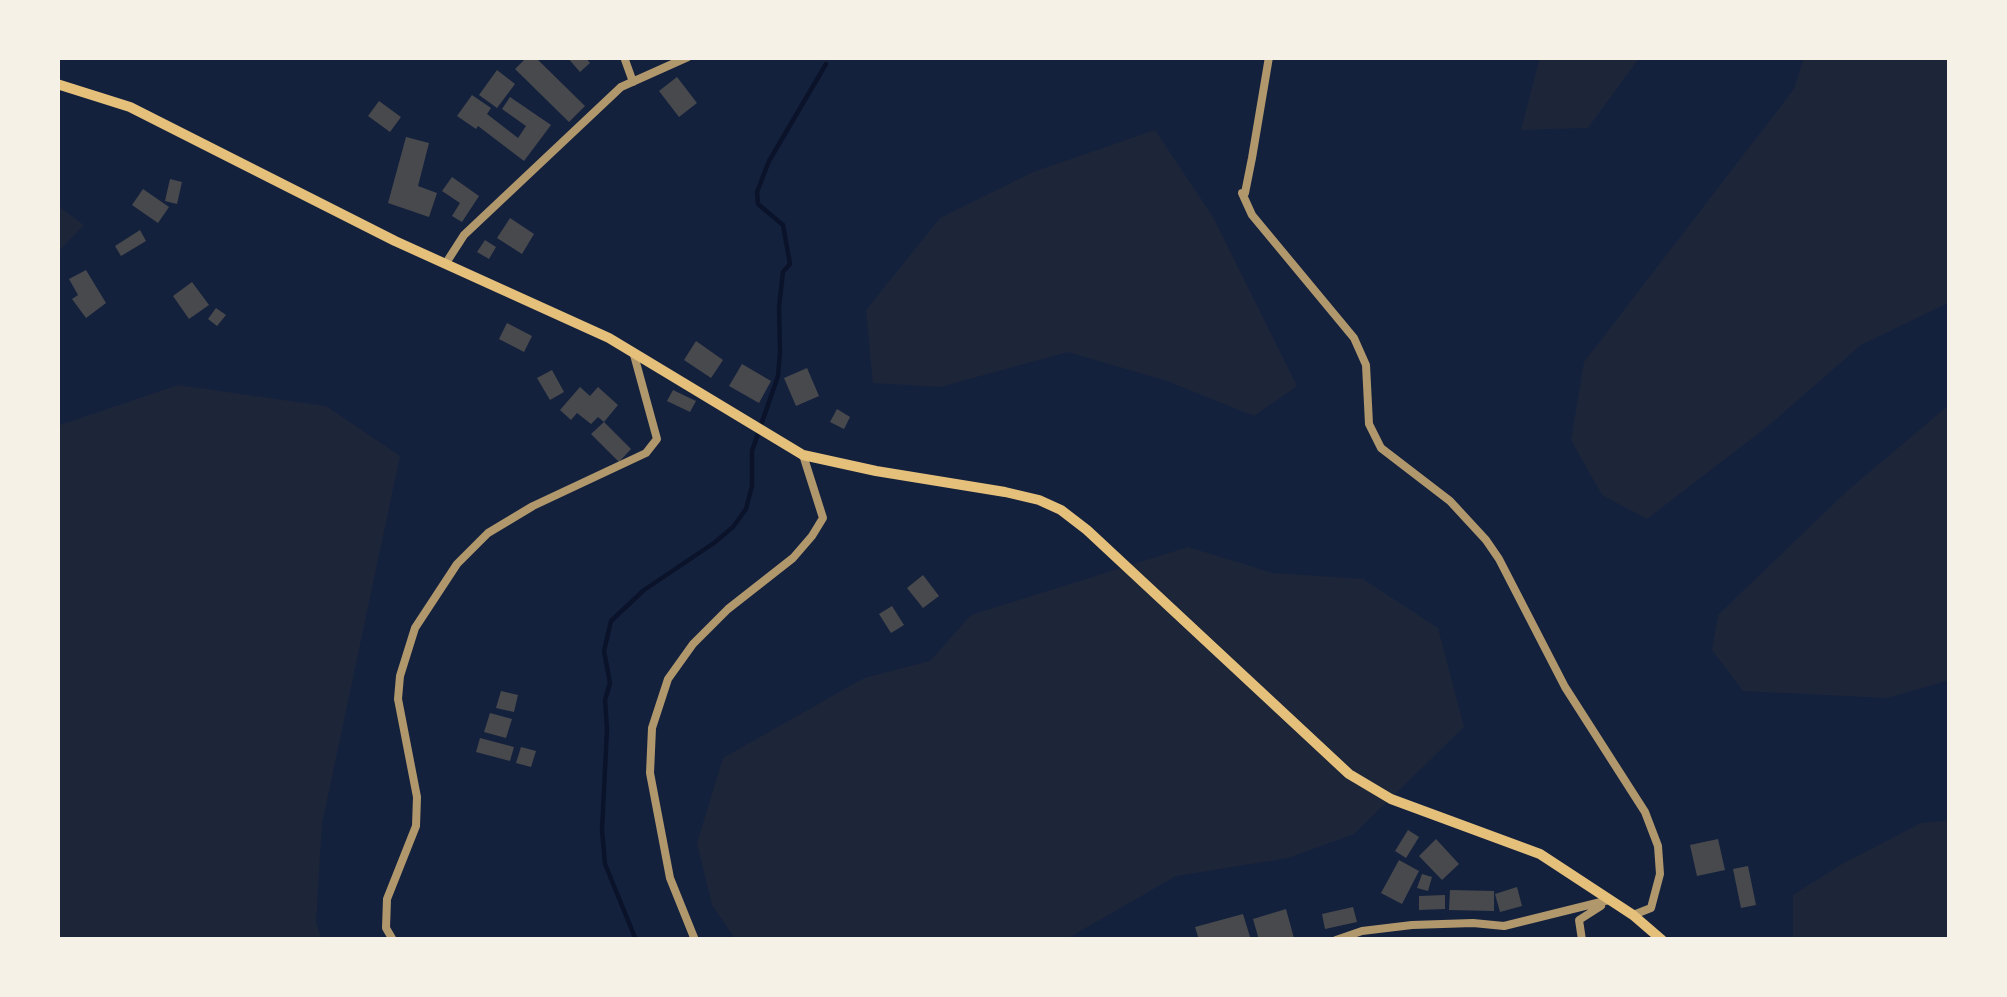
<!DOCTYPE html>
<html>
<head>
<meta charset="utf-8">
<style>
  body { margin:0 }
  #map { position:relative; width:2007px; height:997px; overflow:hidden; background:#14213d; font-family:"Fira Sans",sans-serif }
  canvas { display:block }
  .frame { position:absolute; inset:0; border:60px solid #f6f1e7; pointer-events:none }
</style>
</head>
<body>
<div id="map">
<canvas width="2007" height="997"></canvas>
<div class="frame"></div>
</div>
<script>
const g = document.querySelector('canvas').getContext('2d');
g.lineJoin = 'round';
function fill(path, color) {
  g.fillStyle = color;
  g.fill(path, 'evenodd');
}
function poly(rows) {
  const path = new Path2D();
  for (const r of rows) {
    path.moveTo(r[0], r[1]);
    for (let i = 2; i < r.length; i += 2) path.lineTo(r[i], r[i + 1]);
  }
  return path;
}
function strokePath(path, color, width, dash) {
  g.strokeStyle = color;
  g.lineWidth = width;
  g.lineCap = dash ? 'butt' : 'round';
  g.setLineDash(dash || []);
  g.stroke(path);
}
fill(poly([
  [1540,57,1640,57,1588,128,1521,130],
  [1804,57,1950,57,1950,302,1861,345,1768,426,1647,519,1602,495,1571,440,1584,362,1794,89],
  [1155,130,1213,217,1297,386,1254,416,1167,381,1068,352,940,387,873,383,866,310,940,218,1033,172],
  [57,205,84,225,57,253],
  [178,385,326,406,400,456,322,824,316,922,322,940,57,940,57,426],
  [1950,404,1950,680,1887,698,1743,691,1712,650,1718,615,1847,491],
  [1188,547,1273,573,1363,579,1438,628,1464,727,1354,834,1288,858,1176,876,1065,940,736,940,712,905,697,843,723,758,864,678,930,661,971,615],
  [1950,820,1950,940,1793,940,1793,895,1842,864,1921,823]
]), '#1d2539');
strokePath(poly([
  [636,940,605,864,602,830,607,729,605,700,610,683,604,651,611,621,644,590,714,543,733,527,746,509,752,486,752,451,778,376,780,352,779,307,783,272,790,264,783,225,758,204,757,192,769,161,826,64]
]), '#0b132b', 4.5);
fill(poly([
  [527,57,535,57,585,106,569,122,515,69],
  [567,57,585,57,590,63,580,72],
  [497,70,515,84,497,108,479,95],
  [677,77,697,103,679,117,659,91],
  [472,95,491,108,487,114,518,138,526,126,502,109,510,97,551,125,524,161,478,126,476,129,457,116],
  [379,101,401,117,390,132,368,116],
  [406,137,429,143,418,186,437,193,429,217,388,203],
  [452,177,479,196,462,222,452,216,460,203,442,191],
  [170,179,182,182,177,204,165,201],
  [143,189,169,207,158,223,132,205],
  [510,218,534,234,522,254,497,238],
  [140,230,146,241,121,256,115,246],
  [485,240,496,247,489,259,477,252],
  [86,270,106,303,86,318,72,299,78,295,69,279],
  [192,282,209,305,189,319,173,296],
  [216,308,226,315,217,326,208,319],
  [507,323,532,336,524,352,499,339],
  [696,341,723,360,711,378,684,360],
  [742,364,771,381,759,403,729,386],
  [807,368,819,396,796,406,784,378],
  [552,370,564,392,550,400,537,378],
  [580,387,590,396,598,387,618,405,604,422,598,417,591,424,577,413,571,420,560,410],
  [673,390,696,401,690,412,667,401],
  [837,409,850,417,844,429,830,422],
  [604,422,631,449,619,462,591,434],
  [923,575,939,596,923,608,907,588],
  [892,606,904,625,891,633,879,614],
  [501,691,518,695,514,712,496,708],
  [490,713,512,719,506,738,484,732],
  [480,738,514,747,510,761,476,752],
  [521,747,536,751,531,767,516,763],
  [1408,830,1419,837,1406,858,1395,851],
  [1436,839,1459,864,1442,880,1419,856],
  [1718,839,1725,870,1697,876,1690,845],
  [1399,860,1419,871,1402,904,1381,893],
  [1748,866,1756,905,1741,908,1733,869],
  [1422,874,1432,877,1428,891,1417,888],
  [1517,887,1522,906,1500,912,1495,894],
  [1450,890,1494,891,1494,911,1449,910],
  [1445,895,1445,909,1419,910,1419,896],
  [1353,907,1357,922,1325,929,1322,914],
  [1286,909,1294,938,1259,940,1253,919],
  [1243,914,1251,940,1199,940,1195,927]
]), '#48494c');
strokePath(poly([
  [624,57,633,82],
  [1269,57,1252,158,1245,193,1242,193,1252,215,1354,338,1366,365,1369,424,1381,448,1450,501,1486,540,1499,559,1565,687,1645,812,1658,846,1660,874,1651,908,1633,915],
  [446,263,464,235,621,87,688,57],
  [393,940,386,928,387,899,416,826,417,797,398,699,400,676,415,628,457,564,488,533,533,506,646,453,657,439,634,355],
  [695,940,670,878,650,773,652,728,668,679,693,644,728,609,793,558,812,536,823,518,803,455],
  [1336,940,1362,931,1412,925,1473,923,1504,926,1609,900],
  [1582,940,1579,920,1601,906]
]), '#b1986c', 8);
strokePath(poly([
  [57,84,130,107,395,241,609,338,803,455,876,471,1005,492,1039,500,1061,510,1087,530,1349,774,1391,799,1540,854,1633,915,1662,940]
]), '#e5c07b', 10);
</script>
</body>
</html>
